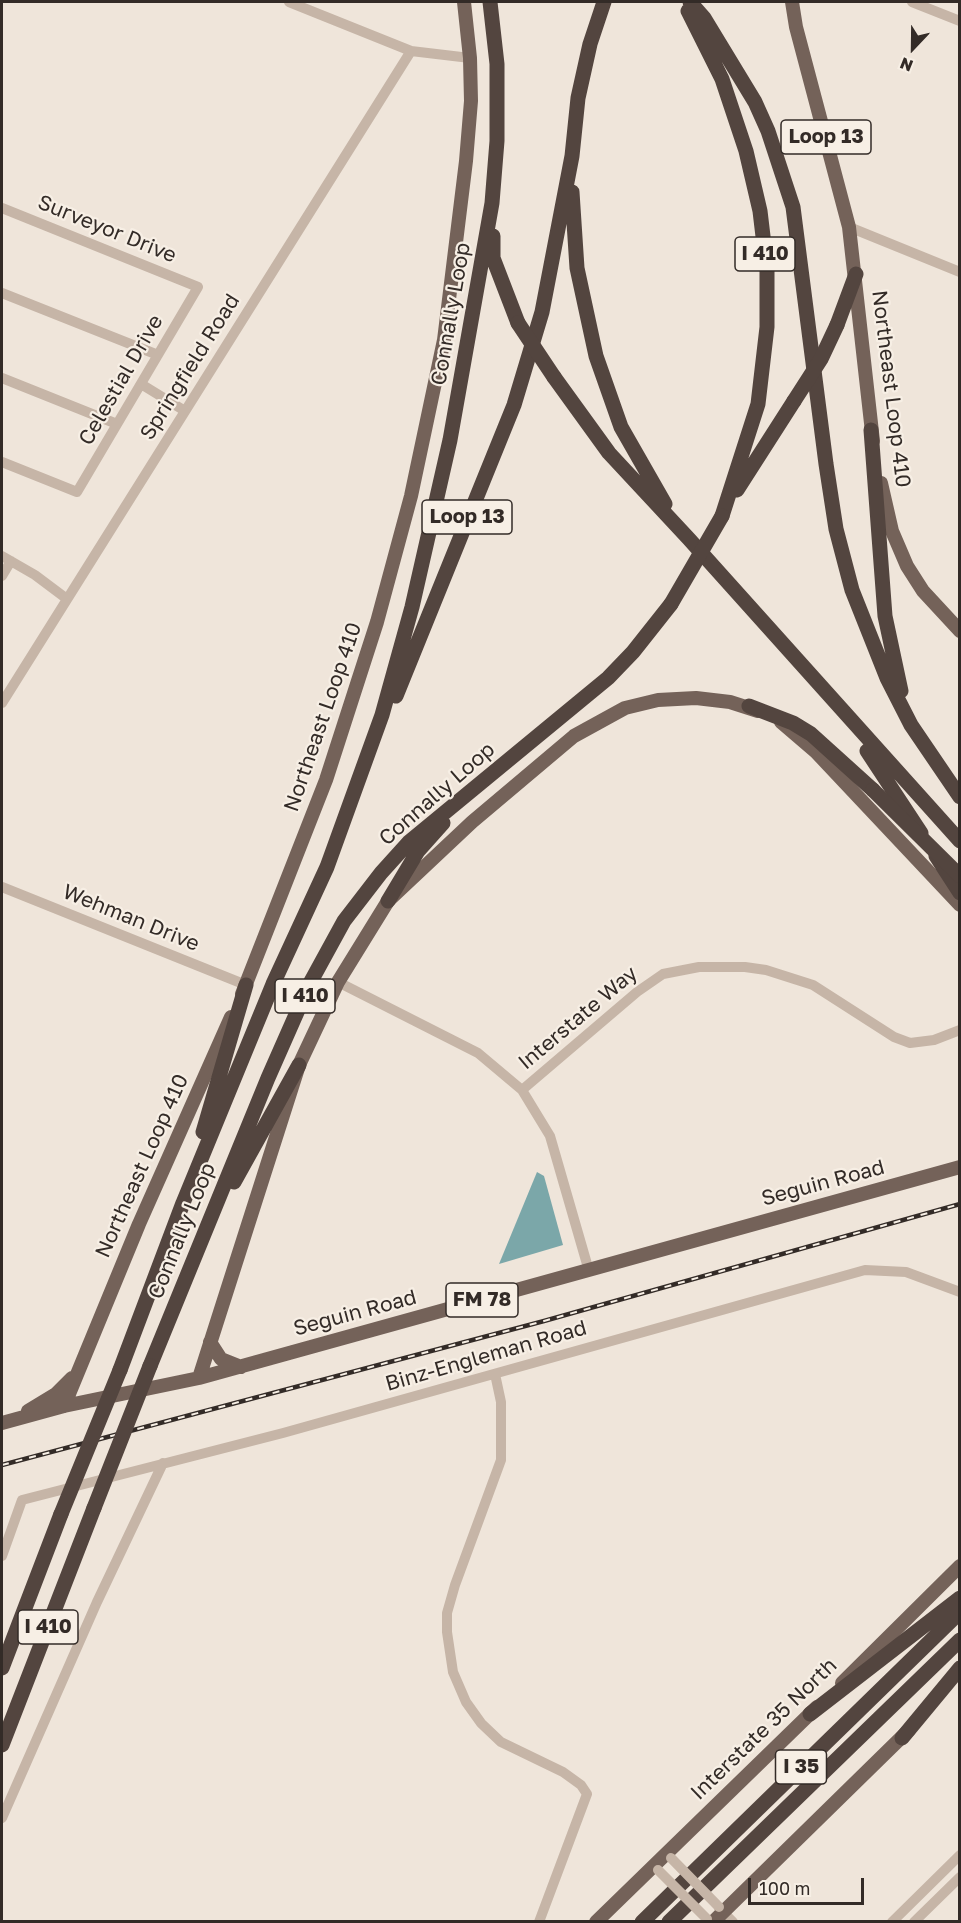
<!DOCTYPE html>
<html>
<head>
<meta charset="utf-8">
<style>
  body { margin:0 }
  #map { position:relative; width:961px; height:1923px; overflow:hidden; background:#efe5da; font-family:"Golos Text",sans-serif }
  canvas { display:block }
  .frame { position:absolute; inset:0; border:3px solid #332b27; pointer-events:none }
  .north { position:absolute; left:883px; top:18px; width:60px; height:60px; -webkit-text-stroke:4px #f7efe5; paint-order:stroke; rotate:202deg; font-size:16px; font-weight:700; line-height:24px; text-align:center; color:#332b27 }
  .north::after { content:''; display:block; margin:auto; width:21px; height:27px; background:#332b27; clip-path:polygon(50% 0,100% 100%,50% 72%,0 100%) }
  .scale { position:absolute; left:748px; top:1878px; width:116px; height:27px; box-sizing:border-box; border:3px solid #332b27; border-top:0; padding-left:8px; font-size:18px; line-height:21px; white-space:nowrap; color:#332b27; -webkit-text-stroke:4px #f7efe5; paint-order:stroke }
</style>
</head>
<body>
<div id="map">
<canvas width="961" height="1923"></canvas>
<div class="frame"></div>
<div class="north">N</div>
<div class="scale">100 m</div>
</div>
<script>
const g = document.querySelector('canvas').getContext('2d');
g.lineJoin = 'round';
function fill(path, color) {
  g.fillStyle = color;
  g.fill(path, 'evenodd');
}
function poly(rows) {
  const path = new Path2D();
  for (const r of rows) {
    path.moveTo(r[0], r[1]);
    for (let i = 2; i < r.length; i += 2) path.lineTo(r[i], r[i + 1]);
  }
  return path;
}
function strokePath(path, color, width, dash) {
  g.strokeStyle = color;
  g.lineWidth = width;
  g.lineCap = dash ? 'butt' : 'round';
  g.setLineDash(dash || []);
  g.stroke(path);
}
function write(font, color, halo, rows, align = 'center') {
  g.font = font + ' "Golos Text",sans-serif';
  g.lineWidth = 4.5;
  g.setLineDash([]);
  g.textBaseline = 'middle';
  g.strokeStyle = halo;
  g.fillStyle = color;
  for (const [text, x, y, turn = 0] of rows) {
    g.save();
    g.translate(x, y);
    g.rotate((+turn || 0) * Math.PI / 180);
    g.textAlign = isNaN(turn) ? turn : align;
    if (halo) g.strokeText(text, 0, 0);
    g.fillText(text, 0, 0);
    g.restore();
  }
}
fill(poly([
  [537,1172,544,1176,563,1245,499,1264]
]), '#7ba7a9');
strokePath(poly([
  [289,2,411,51,470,58],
  [912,2,960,21],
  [2,208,198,287,77,492,2,462],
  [849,227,960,272],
  [2,293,158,355],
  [2,378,117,424],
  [141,384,185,411],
  [2,556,35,575,67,599],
  [2,576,11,561],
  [2,703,411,51],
  [2,887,246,985],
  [338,982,478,1053,522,1090,550,1136,589,1271],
  [522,1090,637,992,663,974,699,967,745,967,766,970,813,985,894,1037,910,1043,934,1040,960,1030],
  [495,1374,501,1402,501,1460,455,1585,447,1613,447,1632,453,1672,466,1702,481,1723,501,1742,563,1772,581,1785,587,1794,539,1922],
  [2,1556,22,1500,283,1433,865,1270,906,1272,960,1292],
  [2,1818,97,1602,163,1463],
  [719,1908,733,1922],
  [892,1922,960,1855],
  [914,1922,960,1877]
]), '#c6b5a7', 10);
strokePath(poly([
  [792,2,796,27,849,227,873,441],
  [881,483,892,531,907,566,923,591,960,631],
  [781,722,816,752,960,905],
  [242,994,326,780,377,622,411,496,444,340,466,161,471,101,470,58,464,2],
  [210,1342,221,1359,241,1367],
  [199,1378,299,1065,338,982,388,901,472,822,574,736,625,708,658,700,696,698,730,702,758,711],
  [64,1406,139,1224,231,1017],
  [28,1411,56,1394,72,1378],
  [2,1423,64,1406,199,1378,960,1167],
  [842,1683,960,1566],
  [596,1922,817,1707],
  [713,1922,909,1730]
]), '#746259', 14);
strokePath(poly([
  [690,2,704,18,755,102,768,131,793,207,826,464,836,529,852,590,887,678,911,725,960,797],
  [688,11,722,79,746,151,760,211,767,270,767,327,758,404,722,516],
  [572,192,577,268,596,356,621,427,665,504],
  [493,236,493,258,518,323],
  [837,325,856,274],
  [554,377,609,453,689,539,960,841],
  [871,430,885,616,901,691],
  [737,490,794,401],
  [396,696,514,405,542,312,572,156,578,98,590,44,604,2],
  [749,706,793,723,811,734,873,790],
  [867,751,921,833],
  [936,856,960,893],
  [388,901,418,851,443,823],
  [203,1132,246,985],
  [234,1182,299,1065],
  [150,1366,268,1078,309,985,344,921,381,873,409,842,608,678,633,652,671,604],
  [120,1370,183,1203,273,984,327,867,382,715,412,607,450,440,492,203,497,141,497,64,490,2],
  [2,1668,61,1514],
  [810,1714,960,1598],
  [902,1738,960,1668],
  [2,1745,94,1508],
  [642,1922,960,1612],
  [669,1922,960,1640]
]), '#53453f', 15);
const rail = poly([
  [2,1465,544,1321,960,1204]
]);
strokePath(rail, '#332b27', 4.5);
strokePath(rail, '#f7efe5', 2, [7]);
strokePath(poly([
  [671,1858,719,1907],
  [658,1870,707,1919]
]), '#c6b5a7', 10);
strokePath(poly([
  [518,323,554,377],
  [794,401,821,359,837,325],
  [671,604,722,516],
  [873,790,960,876],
  [94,1508,150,1366],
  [61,1514,120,1370]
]), '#53453f', 15);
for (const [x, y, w] of [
  [826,137,90],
  [765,254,60],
  [467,517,90],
  [305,996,60],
  [482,1300,72],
  [48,1627,60],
  [801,1767,51]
]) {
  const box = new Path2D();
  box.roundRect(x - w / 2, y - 17, w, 34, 4.5);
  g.fillStyle = '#f7efe5';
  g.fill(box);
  strokePath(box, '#332b27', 1.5);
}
write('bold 20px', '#332b27', null, [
  ["Loop 13",826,137],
  ["I 410",765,254],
  ["Loop 13",467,517],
  ["I 410",305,996],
  ["FM 78",482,1300],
  ["I 410",48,1627],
  ["I 35",801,1767]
]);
write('21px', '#332b27', '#f7efe5', [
  ["Surveyor Drive",107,229,22],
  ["Connally Loop",451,314,-80],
  ["Springfield Road",190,367,-58],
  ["Celestial Drive",121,380,-60],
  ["Northeast Loop 410",891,389,83],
  ["Northeast Loop 410",323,717,-71],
  ["Connally Loop",437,794,-41],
  ["Wehman Drive",131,918,22],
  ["Interstate Way",578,1018,-40],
  ["Northeast Loop 410",142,1166,-66],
  ["Seguin Road",823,1183,-15],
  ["Connally Loop",182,1231,-68],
  ["Seguin Road",355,1313,-15],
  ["Binz-Engleman Road",486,1356,-16],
  ["Interstate 35 North",764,1729,-44]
]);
</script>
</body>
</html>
